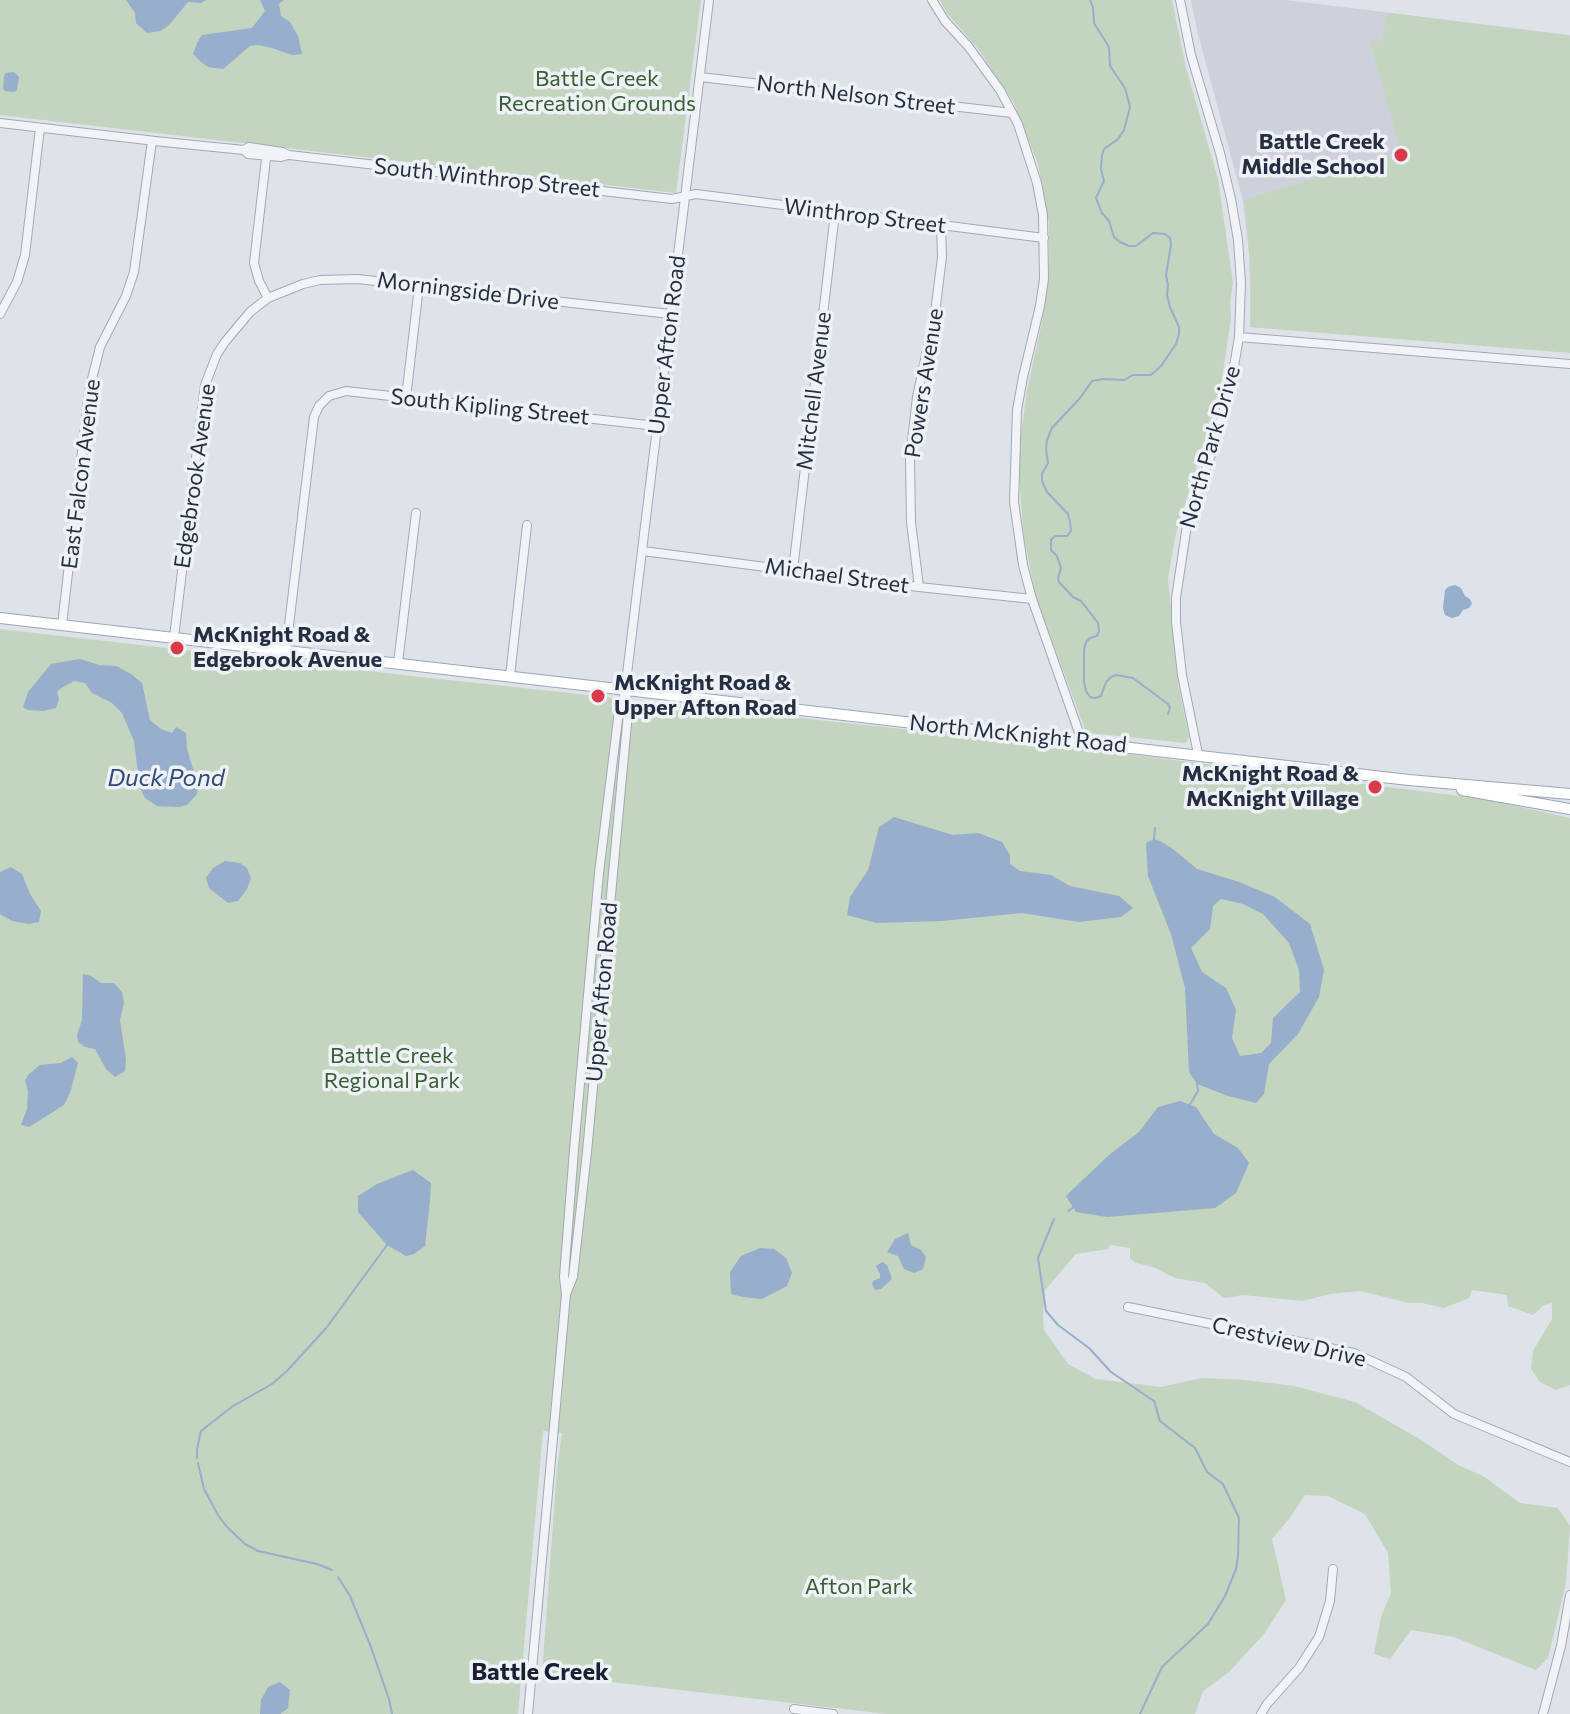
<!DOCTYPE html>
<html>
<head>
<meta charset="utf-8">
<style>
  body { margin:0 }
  canvas { display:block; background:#dee2e9 }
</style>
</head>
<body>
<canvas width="1570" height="1714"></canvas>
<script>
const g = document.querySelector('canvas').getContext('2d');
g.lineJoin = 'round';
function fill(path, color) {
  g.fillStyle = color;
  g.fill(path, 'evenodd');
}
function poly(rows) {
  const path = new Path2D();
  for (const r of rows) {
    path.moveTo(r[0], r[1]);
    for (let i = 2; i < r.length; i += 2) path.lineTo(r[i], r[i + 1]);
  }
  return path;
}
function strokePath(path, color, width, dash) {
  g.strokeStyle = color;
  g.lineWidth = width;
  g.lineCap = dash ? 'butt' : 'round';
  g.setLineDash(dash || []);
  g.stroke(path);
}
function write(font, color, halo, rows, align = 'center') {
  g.font = font + ' Commissioner,sans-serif';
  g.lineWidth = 7;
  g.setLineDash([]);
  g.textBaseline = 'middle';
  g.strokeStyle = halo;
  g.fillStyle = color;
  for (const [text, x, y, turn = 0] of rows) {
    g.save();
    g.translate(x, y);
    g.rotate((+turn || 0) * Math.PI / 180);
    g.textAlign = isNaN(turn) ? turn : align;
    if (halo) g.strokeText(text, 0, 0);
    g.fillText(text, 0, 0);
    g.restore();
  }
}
fill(poly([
  [1191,0,1285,0,1570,35,1570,352,1251,327,1249,253,1243,201,1197,30]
]), '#ccd1db');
fill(poly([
  [0,0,701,0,676,193,0,115],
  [940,0,1172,0,1186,68,1218,179,1233,283,1230,302,1231,319,1220,391,1176,533,1168,578,1178,684,1189,737,1186,743,1089,733,1085,729,1036,597,1024,538,1019,477,1021,434,1027,391,1043,317,1049,272,1049,223,1038,164,1014,103,979,50,946,12],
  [1390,13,1570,36,1570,353,1250,327,1251,275,1245,199,1353,168,1355,172,1381,164,1395,153,1398,143,1370,40,1382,41,1386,17],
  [0,629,421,677,1087,749,1484,799,1570,818,1570,1385,1556,1390,1540,1382,1531,1369,1533,1351,1552,1319,1552,1303,1544,1305,1533,1315,1508,1306,1507,1295,1472,1290,1469,1298,1444,1308,1422,1303,1409,1303,1360,1291,1330,1294,1303,1301,1243,1295,1224,1298,1205,1283,1175,1278,1153,1267,1136,1263,1130,1258,1130,1248,1110,1245,1108,1249,1076,1254,1045,1290,1043,1315,1044,1330,1068,1364,1096,1379,1161,1387,1202,1378,1245,1380,1294,1386,1355,1402,1423,1441,1458,1465,1483,1476,1520,1503,1558,1508,1570,1526,1566,1583,1548,1658,1536,1670,1454,1637,1411,1630,1390,1659,1374,1654,1381,1617,1391,1593,1388,1553,1365,1514,1328,1496,1305,1495,1289,1519,1272,1539,1286,1600,1264,1634,1229,1672,1203,1691,1195,1714,887,1714,542,1674,557,1469,562,1433,543,1431,518,1714,0,1714]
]), '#c3d4bf');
fill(poly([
  [126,0,206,0,201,3,188,2,169,25,160,31,147,33,136,23,135,13],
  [260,0,284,0,279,4,281,16,290,22,298,36,302,54,292,55,272,48,258,45,250,46,223,69,208,67,201,62,193,54,197,43,202,35,252,28,265,11],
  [14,72,19,77,17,90,14,92,5,91,3,88,4,76,6,73],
  [1455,585,1461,588,1465,596,1470,599,1472,604,1469,608,1463,610,1459,616,1452,618,1445,615,1443,608,1445,590,1448,587],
  [80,659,99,665,116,666,131,674,142,683,150,720,161,729,172,733,176,727,186,733,187,749,198,785,197,794,187,805,179,807,157,806,145,798,140,788,134,741,122,713,112,703,92,693,85,683,74,681,61,688,57,692,59,699,56,708,43,711,28,710,23,707,28,692,51,664],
  [894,817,953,835,978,833,1002,842,1010,855,1010,864,1020,871,1051,875,1070,886,1119,896,1133,908,1121,917,1079,922,1022,913,942,921,876,923,847,915,850,897,868,870,879,827],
  [1154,839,1160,841,1173,849,1197,869,1239,882,1275,897,1310,924,1324,970,1319,997,1298,1034,1269,1064,1264,1094,1256,1103,1228,1096,1197,1084,1189,1072,1185,988,1171,934,1148,876,1146,843],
  [1221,899,1243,904,1263,914,1289,943,1299,970,1300,992,1273,1018,1271,1043,1261,1053,1240,1056,1232,1038,1236,1010,1226,988,1202,972,1191,948,1210,929,1213,906],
  [225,861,240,863,247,868,251,878,247,889,238,901,228,903,209,888,206,878,213,868],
  [11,867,22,874,30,894,41,911,39,922,29,924,12,921,0,914,0,872],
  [83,974,91,976,101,983,114,983,122,992,124,1003,120,1020,126,1060,125,1071,115,1077,106,1069,95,1049,85,1047,78,1042,77,1035,82,1020],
  [72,1057,78,1063,70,1093,64,1105,29,1127,21,1125,27,1109,28,1091,25,1080,29,1074,40,1065,61,1063],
  [1180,1101,1196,1107,1214,1134,1238,1148,1249,1163,1236,1193,1215,1208,1107,1217,1076,1212,1066,1196,1109,1155,1139,1132,1158,1107],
  [413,1170,431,1183,430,1201,425,1246,414,1254,406,1256,387,1245,358,1212,358,1196,377,1184],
  [908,1233,911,1245,921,1250,926,1257,923,1269,914,1273,904,1269,898,1256,887,1252,895,1239],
  [760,1248,774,1249,786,1258,792,1273,787,1286,762,1299,743,1297,731,1294,730,1272,741,1256],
  [882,1262,887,1265,892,1279,881,1289,875,1290,872,1284,873,1281,880,1278,880,1274,876,1266],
  [280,1682,290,1690,288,1708,280,1714,260,1714,261,1700,268,1687]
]), '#97aecc');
strokePath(poly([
  [1090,0,1093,7,1094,23,1109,47,1110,66,1125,88,1130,107,1124,130,1118,139,1104,149,1102,155,1101,169,1104,181,1096,198,1102,213,1109,221,1114,237,1120,242,1129,246,1136,246,1153,233,1165,234,1170,238,1171,245,1166,275,1168,285,1167,295,1170,307,1179,327,1179,334,1176,344,1161,366,1151,375,1133,375,1124,380,1103,379,1092,381,1080,398,1052,428,1047,440,1046,449,1048,463,1042,474,1042,481,1047,492,1068,514,1070,522,1071,531,1067,536,1055,536,1051,540,1051,550,1057,556,1061,568,1058,578,1059,582,1073,597,1081,601,1098,623,1099,631,1097,636,1090,638,1086,642,1084,650,1084,682,1086,691,1090,697,1095,698,1101,696,1106,682,1111,677,1116,675,1133,678,1168,704,1170,708,1168,714],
  [1154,839,1155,828],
  [1189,1106,1198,1091,1197,1083],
  [1068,1211,1074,1207],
  [1054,1219,1038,1258,1046,1311,1058,1325,1089,1348,1111,1372,1154,1401,1160,1421,1195,1448,1207,1472,1223,1484,1239,1518,1238,1556,1236,1569,1225,1596,1208,1624,1162,1667,1140,1714],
  [197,1458,197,1449,201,1431,233,1406,272,1384,287,1371,327,1327,387,1245],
  [198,1463,204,1489,218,1515,227,1527,245,1544,258,1551,317,1564,332,1570],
  [338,1577,350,1596,371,1647,389,1699,392,1714]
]), '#97aecc', 2);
const minor = poly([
  [932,0,945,21,968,46,1000,90,1018,124,1037,183,1043,215,1044,279,1040,306,1023,377,1017,410,1014,502,1023,565,1032,599,1082,741],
  [1180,0,1191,55,1220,153,1231,199,1238,240,1241,283,1239,337,1232,378,1216,440,1187,525,1176,598,1176,622,1182,675,1198,754],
  [700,77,1012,113],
  [0,123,164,142,244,150,249,147,282,152,289,155,672,199,696,194,1044,238],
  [244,150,248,154,281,157,288,155],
  [267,150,254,263,259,281,268,298],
  [0,314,17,282,25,255,40,128],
  [1239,337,1570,364],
  [406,398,419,286],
  [643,551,919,587,1032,599],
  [793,570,835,213],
  [919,587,911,522,910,459,917,397,935,313,942,257,941,226],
  [62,625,89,391,100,347,126,296,134,272,152,141],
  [174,637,205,385,217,354,225,342,250,312,268,298,303,284,320,280,358,279,670,314],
  [286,650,314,417,319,406,329,396,346,391,656,426],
  [398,663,416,513],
  [510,676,527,525],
  [566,1294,573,1277,587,1152,628,713,626,690,627,674,709,0],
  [1128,1307,1354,1353,1406,1377,1454,1414,1570,1462],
  [794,1709,833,1714],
  [528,1714,566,1294,564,1277,574,1150,599,873,619,711,626,690],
  [1261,1714,1267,1704,1299,1668,1319,1637,1330,1601,1333,1569],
  [1543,1714,1561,1646,1570,1595]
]);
const major = poly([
  [0,618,1409,780,1570,794],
  [1462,790,1570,809]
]);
strokePath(minor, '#a3a9b3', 10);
strokePath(major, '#9da5b6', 12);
strokePath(minor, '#f1f3f7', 8);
strokePath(major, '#fff', 10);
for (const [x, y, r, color] of [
  [1401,155,8,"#d73a49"],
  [177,648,8,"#d73a49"],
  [598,696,8,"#d73a49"],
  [1375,787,8,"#d73a49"]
]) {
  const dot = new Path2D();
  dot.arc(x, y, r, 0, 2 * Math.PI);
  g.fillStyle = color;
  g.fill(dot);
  strokePath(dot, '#eef1f6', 3);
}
write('22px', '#385e33', '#eef1f6', [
  ["Battle Creek",597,79],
  ["Recreation Grounds",597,104],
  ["Battle Creek",392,1056],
  ["Regional Park",392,1081],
  ["Afton Park",859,1587]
]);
write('22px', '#262f41', '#eef1f6', [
  ["North Nelson Street",856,95,7],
  ["South Winthrop Street",487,178,6],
  ["Winthrop Street",865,216,7],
  ["Morningside Drive",468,291,7],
  ["Upper Afton Road",667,345,-83],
  ["Powers Avenue",924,383,-81],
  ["Mitchell Avenue",814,391,-83],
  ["South Kipling Street",490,407,6],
  ["North Park Drive",1210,447,-74],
  ["East Falcon Avenue",81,474,-83],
  ["Edgebrook Avenue",195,476,-82],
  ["Michael Street",837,576,8],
  ["North McKnight Road",1018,734,6],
  ["Upper Afton Road",602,992,-85],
  ["Crestview Drive",1289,1342,13]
]);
write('bold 22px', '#262f41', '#eef1f6', [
  ["Battle Creek",1385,142],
  ["Middle School",1385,167],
  ["McKnight Road &",193,635,"left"],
  ["Edgebrook Avenue",193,660,"left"],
  ["McKnight Road &",614,683,"left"],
  ["Upper Afton Road",614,708,"left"],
  ["McKnight Road &",1359,774],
  ["McKnight Village",1359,799]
], 'right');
write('italic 24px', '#2e4b78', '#eef1f6', [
  ["Duck Pond",166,778]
]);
write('bold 24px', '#192032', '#eef1f6', [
  ["Battle Creek",540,1672]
]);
</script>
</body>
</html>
